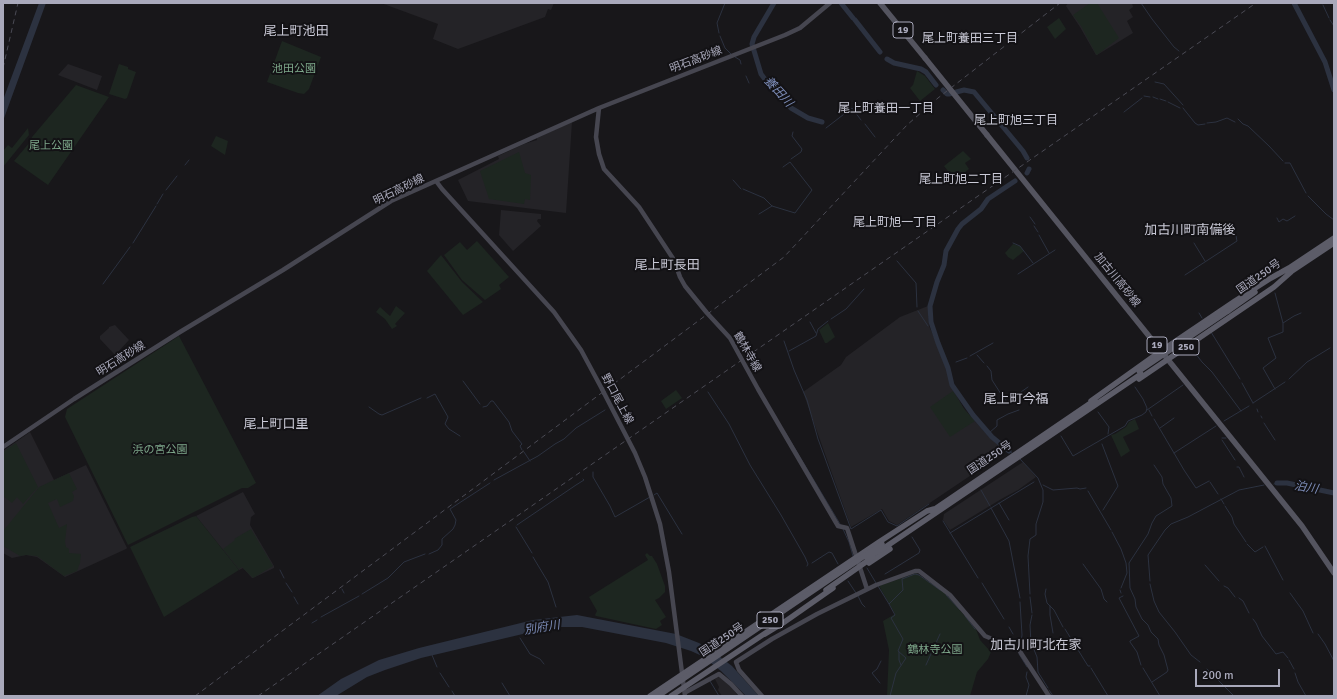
<!DOCTYPE html>
<html>
<head>
<meta charset="utf-8">
<style>
  body { margin:0 }
  #map { position:relative; width:1337px; height:699px; overflow:hidden; background:#18171a; font-family:Signika,sans-serif }
  canvas { display:block }
  .frame { position:absolute; inset:0; border:4px solid #a9a9bb; pointer-events:none }
  .scale { position:absolute; left:1195px; top:669px; width:85px; height:18px; box-sizing:border-box; border:2px solid #a9a9bb; border-top:0; padding-left:5px; font-size:12px; line-height:14px; white-space:nowrap; color:#a9a9bb; -webkit-text-stroke:3px #131215; paint-order:stroke }
</style>
</head>
<body>
<div id="map">
<canvas width="1337" height="699"></canvas>
<div class="frame"></div>
<div class="scale">200 m</div>
</div>
<script>
const g = document.querySelector('canvas').getContext('2d');
g.lineJoin = 'round';
function fill(path, color) {
  g.fillStyle = color;
  g.fill(path, 'evenodd');
}
function poly(rows) {
  const path = new Path2D();
  for (const r of rows) {
    path.moveTo(r[0], r[1]);
    for (let i = 2; i < r.length; i += 2) path.lineTo(r[i], r[i + 1]);
  }
  return path;
}
function strokePath(path, color, width, dash) {
  g.strokeStyle = color;
  g.lineWidth = width;
  g.lineCap = dash ? 'butt' : 'round';
  g.setLineDash(dash || []);
  g.stroke(path);
}
function write(font, color, halo, rows, align = 'center') {
  g.font = font + ' Signika,"Noto Sans JP",sans-serif';
  g.lineWidth = 4;
  g.setLineDash([]);
  g.textBaseline = 'middle';
  g.strokeStyle = halo;
  g.fillStyle = color;
  for (const [text, x, y, turn = 0] of rows) {
    g.save();
    g.translate(x, y);
    g.rotate((+turn || 0) * Math.PI / 180);
    g.textAlign = isNaN(turn) ? turn : align;
    if (halo) g.strokeText(text, 0, 0);
    g.fillText(text, 0, 0);
    g.restore();
  }
}
fill(poly([
  [381,3,554,3,551,10,548,9,545,17,458,49,433,39,438,24],
  [1068,3,1132,3,1133,7,1129,10,1133,17,1127,21,1133,33,1097,55,1096,55,1080,27,1066,6],
  [68,64,102,76,97,90,58,75],
  [572,122,566,213,468,201,458,180,499,159,498,156,524,144,537,140,537,138],
  [501,210,541,214,541,219,538,219,537,221,541,226,513,251,499,235],
  [928,306,929,326,945,362,952,388,964,409,990,438,1002,448,1004,453,897,525,889,521,882,509,851,527,803,392,841,365,846,357,900,317],
  [115,325,129,340,115,355,100,339,100,336,109,328,109,327],
  [30,432,54,480,86,465,127,548,126,549,65,577,37,557,26,555,12,558,3,553,3,451],
  [1023,462,1036,477,1018,490,1003,498,950,530,943,520,944,514],
  [243,492,255,514,251,517,250,525,274,566,274,568,253,578,252,578,243,568,239,570,196,516],
  [720,676,728,682,738,696,722,696,718,690,719,687,715,679]
]), '#242327');
fill(poly([
  [1090,3,1097,3,1119,38,1097,55,1096,54,1081,26,1073,15],
  [1059,18,1066,29,1055,39,1047,27],
  [282,41,321,57,309,89,304,94,298,93,267,82],
  [119,64,128,67,128,69,136,72,127,98,125,99,109,94],
  [917,71,925,76,935,89,920,101,910,88,913,85],
  [76,85,109,97,48,185,14,161,30,142,32,137],
  [28,128,29,135,3,167,3,151,8,145,12,148],
  [216,136,228,141,225,155,211,146],
  [963,151,971,159,965,163,969,169,955,180,944,166],
  [519,152,525,173,531,175,530,200,525,199,524,204,489,199,480,171],
  [477,241,509,277,499,285,501,289,485,300,462,280,444,255,460,242,467,250],
  [1013,244,1020,246,1024,251,1013,260,1008,257,1005,253],
  [441,255,462,282,483,302,463,315,427,271],
  [396,306,405,313,395,324,397,326,392,329,385,319,376,312,380,307,390,316],
  [828,323,835,337,827,343,825,343,819,330],
  [179,336,256,483,248,488,242,488,128,545,65,417,67,409],
  [676,390,682,398,666,409,661,401],
  [953,391,964,409,975,421,950,437,930,407],
  [1135,419,1139,429,1123,437,1130,451,1121,457,1111,435,1115,434,1126,427,1129,422],
  [16,443,38,487,23,504,17,497,12,503,3,496,3,452],
  [69,473,77,489,72,492,74,496,73,501,60,507,57,499,48,503,59,528,67,524,65,542,66,547,69,549,69,553,81,554,80,563,77,571,64,576,37,556,26,555,20,556,3,546,3,531,39,487],
  [196,516,239,570,164,617,130,547,192,517],
  [251,529,273,566,253,578,242,567,239,569,223,549,235,540,234,539],
  [647,553,650,556,652,556,657,564,665,586,665,592,659,598,655,600,666,617,660,621,662,625,656,629,596,616,595,615,597,611,589,597,648,560,645,555],
  [916,573,944,592,950,599,976,629,980,640,991,652,988,659,977,672,970,696,887,696,889,650,883,621,895,614,879,586]
]), '#1d2620');
fill(poly([
  [39,3,46,3,3,121,3,100],
  [577,615,676,634,699,643,711,650,732,666,759,696,746,696,721,671,702,656,691,651,666,643,582,627,556,627,527,633,421,658,385,670,367,677,336,696,317,696,341,679,379,660,419,648,533,620]
]), '#2c3240');
strokePath(poly([
  [1141,3,1152,19,1174,47,1179,51],
  [1323,5,1329,18],
  [1330,20,1334,26],
  [719,33,717,23,725,3],
  [720,36,725,48,731,54],
  [735,57,740,60,741,64],
  [746,76,749,83],
  [1155,82,1164,84,1183,105],
  [1144,96,1150,97],
  [1153,97,1158,99],
  [1160,99,1166,101],
  [1168,102,1180,108],
  [1183,108,1195,123,1198,125,1205,124],
  [1124,112,1142,98],
  [1238,119,1243,124,1248,126,1269,146,1283,161],
  [1207,123,1216,122,1227,118,1235,122],
  [865,124,875,137],
  [826,128,852,108,861,120],
  [791,159,801,152,802,149,792,136,793,132],
  [1285,163,1290,163,1306,193],
  [185,165,189,160],
  [733,180,741,189],
  [743,189,764,198,772,206,795,213,812,190,790,162,783,167],
  [166,190,177,176],
  [1308,196,1326,214,1334,220],
  [157,204,163,194],
  [759,214,772,206],
  [1030,217,1035,224],
  [1277,218,1279,222,1283,219,1287,221,1295,216],
  [1034,226,1038,232],
  [1039,235,1049,253],
  [133,243,156,206],
  [1013,243,1020,246,1033,263],
  [1194,243,1205,261],
  [897,261,916,283,917,307],
  [1018,274,1055,250],
  [1185,275,1237,241,1236,236],
  [103,284,130,247],
  [1275,293,1283,323,1294,316,1301,313],
  [918,311,928,326],
  [1199,313,1202,318],
  [831,319,846,309,864,289],
  [810,322,816,333],
  [1211,332,1240,379],
  [784,341,794,370,807,400,818,439,851,529,881,510,888,522,897,526,929,504],
  [1192,349,1202,362,1212,372,1241,411],
  [789,351,816,336,818,329,828,321],
  [977,355,984,363],
  [970,356,993,343],
  [956,362,967,358],
  [987,366,991,371,992,380,1001,394],
  [1289,379,1307,362,1330,348],
  [463,381,480,404],
  [1242,383,1253,403],
  [1275,389,1263,368,1276,358,1268,338,1283,332,1283,323],
  [708,392,729,424,750,465,781,515,805,557,808,564,807,566],
  [1002,395,1007,402,1028,387],
  [427,398,435,394,448,417,445,424,449,429,460,436],
  [1253,403,1285,382],
  [369,407,379,414,382,415,421,398],
  [483,407,487,406,491,401,493,401,509,422,512,431,522,444,520,446,522,450],
  [1257,409,1258,412],
  [1147,410,1183,385],
  [1149,410,1152,416],
  [1098,412,1109,427,1108,434],
  [1261,416,1262,418],
  [1154,419,1184,470,1196,488,1209,481],
  [1224,421,1249,406],
  [1264,423,1275,440],
  [1160,428,1174,418],
  [785,432,840,524],
  [989,433,997,426,997,420,1008,414,1019,410],
  [1061,436,1073,456,1125,426,1128,421,1142,415,1146,412,1147,408,1143,399,1135,387],
  [1222,438,1226,438],
  [1222,440,1235,460],
  [1102,444,1118,486,1103,510],
  [1009,451,1013,454],
  [524,452,530,461],
  [1174,453,1216,426],
  [1020,459,1038,478,1043,490,1043,502,1036,524,1036,535,1030,539,1028,556,1030,594],
  [1237,467,1239,467,1244,477],
  [593,472,593,477,610,506,615,517,650,497],
  [494,480,538,456,555,444,564,439,576,428,605,410],
  [1210,482,1218,494],
  [1274,484,1277,483],
  [1043,485,1053,490,1077,488,1080,489,1086,488],
  [981,490,990,506],
  [1088,491,1111,530],
  [654,495,657,493,682,534],
  [1221,499,1224,504],
  [999,503,1009,520],
  [1225,506,1232,517,1234,524,1246,542],
  [991,508,1009,541,1020,598],
  [943,521,978,578],
  [517,525,576,485,584,480,583,479],
  [516,527,532,553],
  [843,529,849,542,853,556],
  [1112,532,1121,549,1126,563,1127,573,1121,588],
  [950,533,1034,482],
  [1247,544,1255,552,1263,547],
  [1265,546,1283,580],
  [429,554,438,550,442,545,442,539,453,529,455,525,456,520,450,509,490,483],
  [533,557,548,582,556,607],
  [812,563,829,552,832,553,838,564],
  [1083,564,1101,589,1104,599,1107,602],
  [1205,565,1219,581],
  [867,568,876,583],
  [280,570,284,578],
  [885,574,919,553,920,550,912,537],
  [848,581,856,593],
  [1150,581,1148,555,1165,530,1171,524,1188,517,1239,490,1264,485],
  [286,583,292,592],
  [982,583,1004,619],
  [1150,584,1154,601,1159,612,1175,632,1191,655,1200,662],
  [878,586,889,604,903,590,902,579,915,574,919,575,940,590],
  [1224,586,1228,588,1235,597],
  [342,589,344,593],
  [1046,589,1045,594,1047,603,1054,610,1063,627],
  [1120,590,1121,593],
  [1290,593,1303,611,1313,633],
  [362,594,388,578,404,562,425,554],
  [946,595,960,610],
  [858,596,862,604,865,607],
  [1123,596,1119,598,1139,636,1130,641,1130,642,1137,652,1141,665],
  [294,597,298,604],
  [1030,597,1032,613],
  [1239,598,1243,601,1249,613],
  [1020,602,1022,635,1020,649],
  [889,604,895,615,891,618,903,639,898,651,906,658,896,673,890,696],
  [1050,606,1050,615,1053,633],
  [965,616,975,629],
  [321,617,359,596],
  [1253,619,1256,623,1262,636,1276,654,1283,652,1288,658],
  [312,623,317,620],
  [1009,627,1013,634],
  [1065,629,1088,666,1090,666],
  [1318,634,1325,644,1334,661],
  [520,638,530,654,540,659,544,664],
  [1031,644,1030,625,1032,615],
  [1033,647,1037,657,1038,672,1048,688],
  [899,652,899,660,901,665],
  [1019,654,1027,667],
  [432,655,437,667],
  [1289,660,1294,669],
  [926,665,940,634],
  [1091,668,1108,696],
  [1143,668,1160,696],
  [1207,669,1234,696],
  [440,673,449,687],
  [1295,673,1298,682,1306,696],
  [710,681,719,696],
  [1152,682,1167,672,1168,670,1164,655,1159,645,1158,639,1151,632,1148,625,1142,619,1136,607,1135,599,1130,588,1129,563,1148,534,1152,523,1156,516,1172,506,1171,498,1163,484,1162,477,1154,465],
  [502,683,510,696],
  [880,683,872,673,877,669,881,661],
  [1049,690,1053,696],
  [452,691,455,696],
  [1026,696,1029,685,1026,677,1027,672]
]), '#2c3240', 1);
strokePath(poly([
  [774,3,754,37,752,44,761,74,767,82,791,108,808,118,822,122],
  [841,3,853,18],
  [1294,3,1325,62,1334,90],
  [855,20,880,52],
  [887,59,894,63,921,69,926,72,936,85],
  [943,90,947,94,949,94,964,90,974,92,1023,151,1027,158],
  [1027,173,1029,169],
  [1009,451,992,437,973,415,952,385,948,368,938,343,931,322,930,306,937,282,944,265,946,251,958,229,962,224,981,209,988,199,1015,181],
  [1277,483,1287,483,1334,493]
]), '#2c3240', 5);
strokePath(poly([
  [599,108,596,137,599,154,604,169,639,207,674,260,680,277,685,286,707,313,730,338,758,389,838,526,847,528,867,589],
  [436,181,442,189,554,312,581,350,602,389],
  [604,393,635,453,645,477,660,524,669,572,685,696],
  [3,447,74,399,180,332,283,270,391,201,599,108,785,35,800,28,830,3],
  [686,692,719,674,731,684,742,696],
  [762,696,739,670,736,662,772,639,817,614,876,585,915,571,919,571,950,595,985,636,1019,650,1049,696]
]), '#464650', 4.5);
strokePath(poly([
  [880,3,925,58],
  [987,135,1302,526,1334,573]
]), '#54545f', 5.5);
strokePath(poly([
  [1286,270,1334,238],
  [1289,273,1334,243],
  [1228,311,1255,292],
  [1139,379,1274,287,1291,272],
  [1091,401,1161,351,1235,301,1271,278,1289,268],
  [932,511,1095,400],
  [884,548,1141,374],
  [869,563,890,549],
  [765,634,783,623,833,588],
  [650,696,879,542,927,511,934,509],
  [671,696,767,632]
]), '#5c5c68', 5.5);
strokePath(poly([
  [3,68,18,3],
  [195,696,784,257,907,125,938,98,1060,3],
  [258,696,1256,3]
]), '#4b4b55', 1, [5, 4]);
strokePath(poly([
  [602,389,604,393]
]), '#464650', 4.5);
strokePath(poly([
  [925,58,987,135]
]), '#54545f', 5.5);
strokePath(poly([
  [1139,371,1228,311],
  [867,558,884,548],
  [826,590,873,557],
  [658,696,882,544]
]), '#5c5c68', 5.5);
for (const [x, y, w] of [
  [903,30,20],
  [1157,345,20],
  [1186,347,26],
  [770,620,26]
]) {
  const box = new Path2D();
  box.roundRect(x - w / 2, y - 8, w, 16, 3);
  g.fillStyle = '#131215';
  g.fill(box);
  strokePath(box, '#a9a9bb', 1);
}
write('bold 10px', '#a9a9bb', null, [
  ["19",903,30],
  ["19",1157,345],
  ["250",1186,347],
  ["250",770,620]
]);
write('11px', '#a9a9bb', '#131215', [
  ["明石高砂線",696,60,-21],
  ["明石高砂線",399,190,-26],
  ["国道250号",1259,277,-35],
  ["加古川高砂線",1117,280,51],
  ["鶴林寺線",747,352,60],
  ["明石高砂線",121,359,-32],
  ["野口尾上線",617,399,62],
  ["国道250号",990,458,-34],
  ["国道250号",722,640,-34]
]);
write('11px', '#7ea88b', '#131215', [
  ["池田公園",294,69],
  ["尾上公園",51,146],
  ["浜の宮公園",160,450],
  ["鶴林寺公園",935,650]
]);
write('12px', '#cacad7', '#131215', [
  ["尾上町養田三丁目",970,39],
  ["尾上町養田一丁目",886,109],
  ["尾上町旭三丁目",1016,121],
  ["尾上町旭二丁目",961,180],
  ["尾上町旭一丁目",895,223]
]);
write('italic 12px', '#7d8db9', '#131215', [
  ["養田川",778,92,48],
  ["泊川",1306,488,10],
  ["別府川",542,628,-9]
]);
write('13px', '#cacad7', '#131215', [
  ["尾上町池田",296,32],
  ["加古川町南備後",1190,231],
  ["尾上町長田",667,266],
  ["尾上町今福",1016,400],
  ["尾上町口里",276,425],
  ["加古川町北在家",1036,646]
]);
</script>
</body>
</html>
